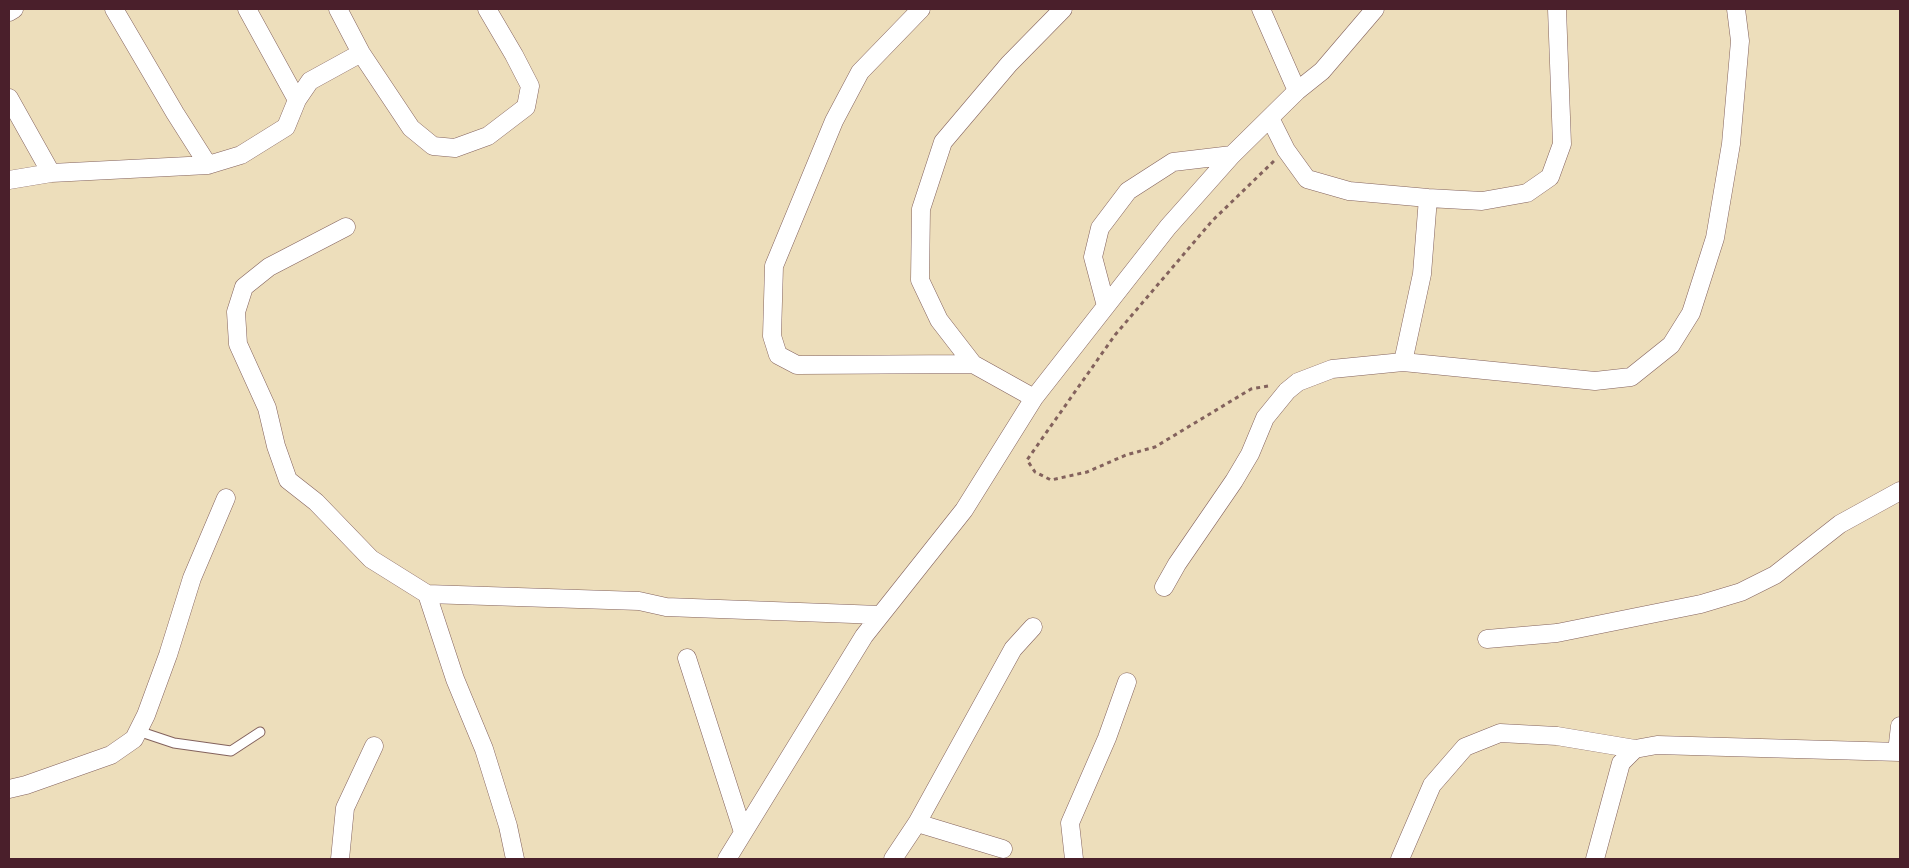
<!DOCTYPE html>
<html>
<head>
<meta charset="utf-8">
<style>
  body { margin:0 }
  #map { position:relative; width:1909px; height:868px; overflow:hidden; background:#eddebb; font-family:Mynerve,sans-serif }
  canvas { display:block }
  .frame { position:absolute; inset:0; border:10px solid #4a1f2b; pointer-events:none }
</style>
</head>
<body>
<div id="map">
<canvas width="1909" height="868"></canvas>
<div class="frame"></div>
</div>
<script>
const g = document.querySelector('canvas').getContext('2d');
g.lineJoin = 'round';
function poly(rows) {
  const path = new Path2D();
  for (const r of rows) {
    path.moveTo(r[0], r[1]);
    for (let i = 2; i < r.length; i += 2) path.lineTo(r[i], r[i + 1]);
  }
  return path;
}
function strokePath(path, color, width, dash) {
  g.strokeStyle = color;
  g.lineWidth = width;
  g.lineCap = dash ? 'butt' : 'round';
  g.setLineDash(dash || []);
  g.stroke(path);
}
const lane = poly([
  [138,731,174,743,231,751,260,732]
]);
const street = poly([
  [114,9,175,113,208,165],
  [247,9,297,100],
  [338,9,361,53,411,128,433,146,455,148,488,136,526,107,530,86,514,55,487,9],
  [921,9,860,72,834,121,774,266,772,336,778,355,797,365,973,364],
  [1261,9,1297,91],
  [9,12,14,9],
  [9,98,51,173],
  [1270,118,1286,150,1307,179,1349,191,1428,198,1482,201,1527,193,1550,177,1562,144,1557,9],
  [9,180,51,173,208,165,241,155,286,127,297,100,310,81,361,53],
  [346,227,269,267,244,287,236,312,238,344,267,408,276,446,288,480,316,502,371,559,427,594,455,679,484,749,508,826,515,859],
  [1106,306,1093,257,1100,228,1128,191,1173,162,1232,155],
  [1403,362,1422,274,1428,198],
  [1034,398,973,364,939,320,920,280,921,209,943,142,1009,64,1063,9],
  [1164,587,1177,564,1234,481,1250,454,1265,418,1287,391,1298,382,1332,369,1403,362,1595,381,1631,377,1671,345,1691,313,1715,238,1731,144,1740,41,1736,9],
  [427,594,639,601,666,607,880,615],
  [1487,639,1557,633,1701,604,1741,592,1775,575,1840,524,1900,491],
  [687,658,743,832],
  [1897,752,1900,726],
  [9,789,26,785,111,755,134,739,146,715,168,655,192,578,226,498],
  [917,823,1003,849],
  [340,859,345,808,374,746],
  [727,859,864,636,964,510,1034,398,1168,227,1232,155,1297,91,1322,71,1375,9],
  [893,859,917,823,1013,649,1033,627],
  [1074,859,1070,823,1107,738,1127,682],
  [1400,859,1432,785,1465,747,1500,733,1557,736,1635,749],
  [1595,859,1621,763,1635,749,1657,745,1900,752]
]);
strokePath(lane, '#83625d', 11);
strokePath(street, '#83625d', 19);
strokePath(poly([
  [1268,386,1251,389,1155,447,1126,455,1087,472,1051,480,1035,472,1027,460,1115,335,1212,221,1275,160]
]), '#83625d', 3, [4, 4]);
strokePath(lane, '#fff', 9);
strokePath(street, '#fff', 18);
</script>
</body>
</html>
